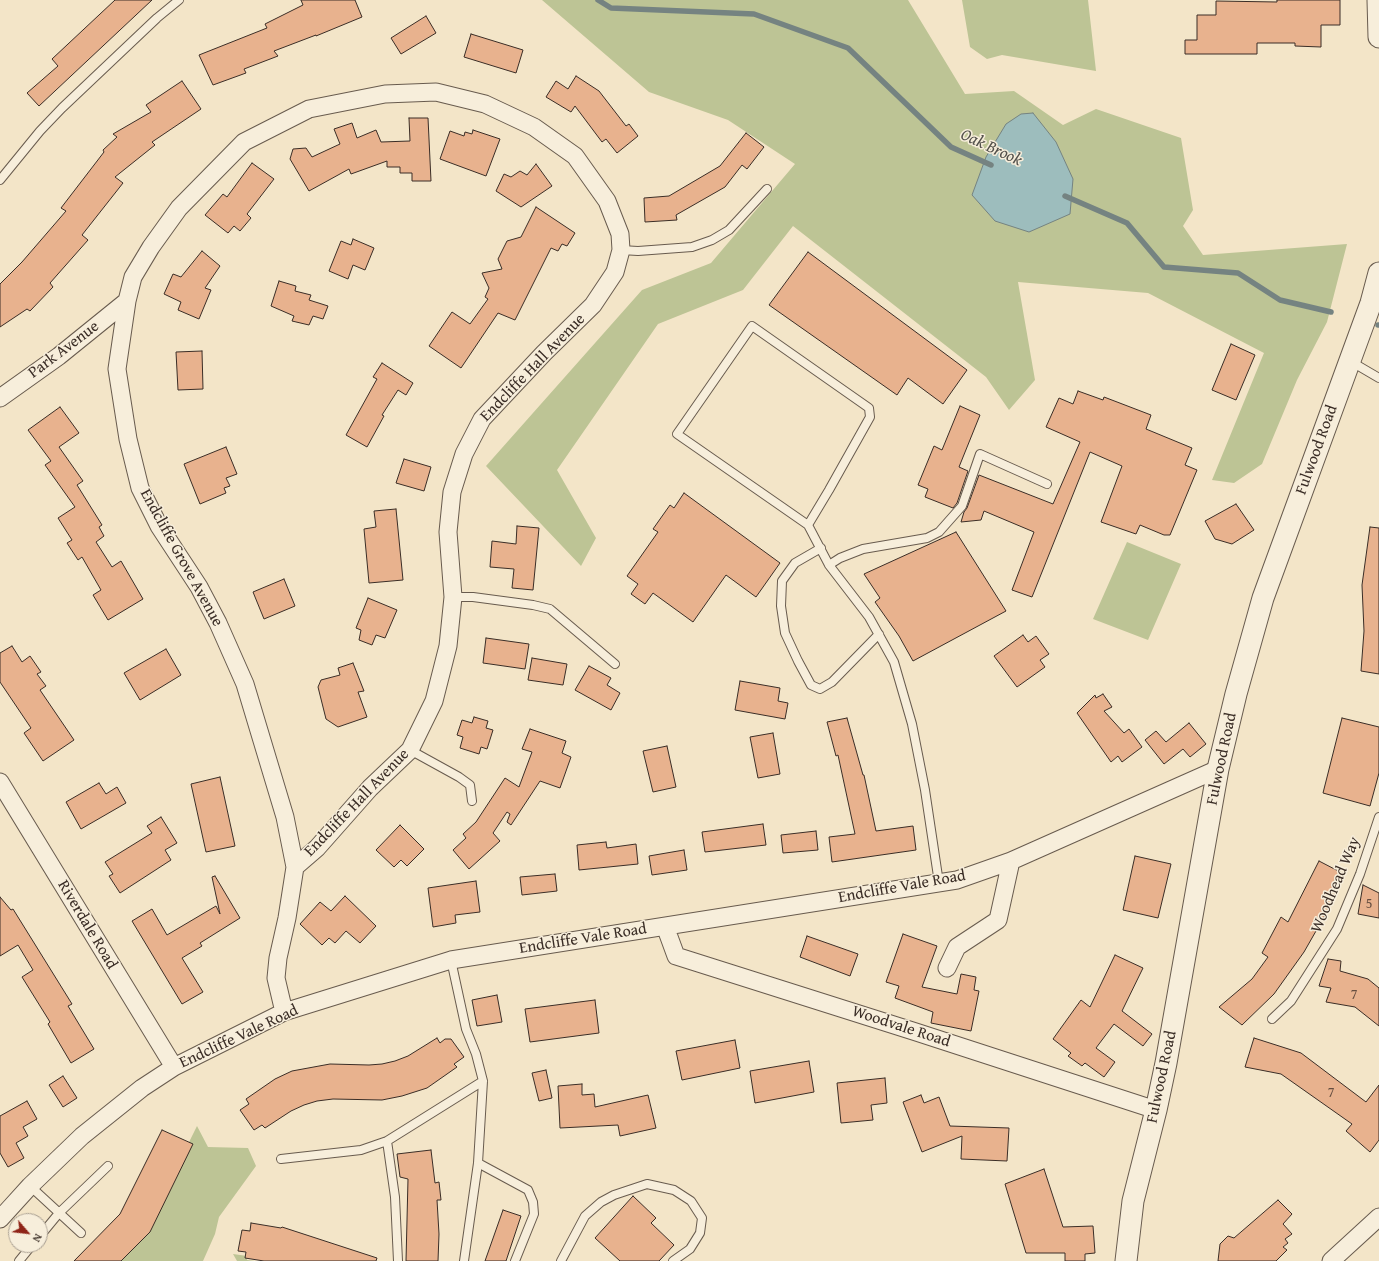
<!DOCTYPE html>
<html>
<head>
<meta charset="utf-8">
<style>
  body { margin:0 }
  #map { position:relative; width:1379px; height:1261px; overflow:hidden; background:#f3e5c8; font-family:"Gentium Book Plus",serif }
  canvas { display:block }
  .north { position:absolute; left:8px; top:1213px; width:40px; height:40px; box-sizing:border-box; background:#f7eedb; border:1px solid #aba193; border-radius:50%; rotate:118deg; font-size:11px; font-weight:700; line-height:16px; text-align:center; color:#3a2d26 }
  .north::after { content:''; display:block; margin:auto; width:14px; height:18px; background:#8f2418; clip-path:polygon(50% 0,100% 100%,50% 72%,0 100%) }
</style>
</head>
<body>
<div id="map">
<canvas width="1379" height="1261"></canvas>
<div class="north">N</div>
</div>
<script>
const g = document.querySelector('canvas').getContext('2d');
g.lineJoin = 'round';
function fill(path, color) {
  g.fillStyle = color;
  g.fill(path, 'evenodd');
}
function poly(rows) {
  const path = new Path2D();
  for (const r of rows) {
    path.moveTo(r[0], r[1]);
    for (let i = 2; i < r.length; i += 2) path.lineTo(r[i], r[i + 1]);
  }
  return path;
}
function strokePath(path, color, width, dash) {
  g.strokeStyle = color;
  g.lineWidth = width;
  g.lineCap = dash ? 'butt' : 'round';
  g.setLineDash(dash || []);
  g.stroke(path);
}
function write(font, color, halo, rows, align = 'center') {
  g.font = font + ' "Gentium Book Plus",serif';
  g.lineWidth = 3;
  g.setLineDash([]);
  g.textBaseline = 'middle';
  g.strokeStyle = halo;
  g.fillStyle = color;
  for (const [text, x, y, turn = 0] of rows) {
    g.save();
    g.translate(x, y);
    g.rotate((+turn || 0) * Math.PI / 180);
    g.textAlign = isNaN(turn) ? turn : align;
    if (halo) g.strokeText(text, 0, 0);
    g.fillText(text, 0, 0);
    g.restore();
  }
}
fill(poly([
  [542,0,908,0,965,94,1014,91,1063,125,1096,109,1181,138,1193,210,1183,226,1203,255,1347,244,1327,322,1297,380,1262,464,1234,483,1212,480,1264,353,1148,293,1018,282,1035,380,1009,410,986,377,793,226,743,290,658,324,557,470,596,538,581,566,486,466,642,290,711,263,795,164,728,120,649,92],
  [962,0,1088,0,1096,71,1002,55,987,59,970,47],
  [1127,542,1181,564,1148,640,1093,619],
  [197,1126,208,1147,248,1148,256,1166,219,1217,215,1234,203,1261,115,1261,147,1227],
  [233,1254,247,1256,247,1260,256,1261,237,1261]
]), '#bdc495');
const water = poly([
  [1033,113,1056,142,1073,179,1070,214,1029,232,995,221,972,195,986,157,1006,124,1021,114,1033,113]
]);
fill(water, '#9dbdbd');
strokePath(water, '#758381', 1);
strokePath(poly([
  [598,0,611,8,754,14,848,48,951,147,991,165],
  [1065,196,1127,223,1164,267,1238,273,1280,300,1331,312],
  [1378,325,1379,325]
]), '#758381', 5.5);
const building = poly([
  [115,0,152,0,39,106,27,93,58,66,52,59,115,0],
  [301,0,355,0,362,17,316,36,316,35,274,51,278,56,244,69,246,73,213,85,199,55,267,28,265,24,303,5,301,0],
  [1277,0,1340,0,1340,25,1321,25,1321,47,1295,46,1295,43,1257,43,1257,54,1185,54,1185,40,1197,40,1197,15,1216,15,1216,1,1277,2,1277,0],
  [426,16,436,33,401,54,391,38,426,16],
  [471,34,523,50,516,73,464,57,471,34],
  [576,76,599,91,626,126,629,124,638,136,617,153,606,139,602,142,575,106,571,112,546,97,556,81,568,89,576,76],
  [182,81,201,109,152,142,155,145,115,177,123,183,82,235,88,240,50,283,53,287,30,311,27,309,0,327,0,284,22,262,66,211,61,208,104,152,103,150,117,137,113,134,151,112,146,105,182,81],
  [409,118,428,118,431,181,412,181,412,173,400,173,400,167,387,167,387,161,351,174,349,169,309,191,290,159,293,149,306,148,312,157,340,144,334,129,352,123,357,138,376,130,381,142,410,141,409,118],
  [473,130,500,139,486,176,440,159,450,131,464,136,465,132,472,134,473,130],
  [746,133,764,147,747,169,742,165,725,187,676,215,677,220,645,222,644,198,669,196,720,166,746,133],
  [252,163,274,179,247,214,251,218,240,231,234,226,228,233,205,215,223,194,227,197,252,163],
  [536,164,552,186,521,207,496,191,504,174,511,177,520,171,527,175,536,164],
  [536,207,575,233,567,246,562,244,558,251,551,248,515,320,498,313,461,368,429,346,452,312,470,324,488,299,485,297,489,288,482,273,502,269,498,259,507,241,521,237,536,207],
  [353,239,374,248,365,270,353,265,348,279,329,271,341,241,351,245,353,239],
  [202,251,220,266,205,288,211,290,199,319,178,310,181,302,164,294,173,274,181,277,202,251],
  [808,252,967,370,943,404,908,378,897,395,769,305,808,252],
  [279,281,296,286,295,291,311,295,309,300,328,306,323,319,313,316,309,325,292,321,294,316,271,306,279,281],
  [1231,344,1255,355,1236,400,1212,390,1231,344],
  [202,351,203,389,178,390,176,352,202,351],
  [382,363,413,383,406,395,398,390,382,415,384,416,367,447,346,435,377,379,373,377,382,363],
  [1078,391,1103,400,1104,397,1151,415,1146,429,1192,448,1185,465,1197,470,1170,535,1164,535,1140,525,1136,534,1101,522,1122,466,1090,452,1032,597,1012,590,1034,532,984,511,981,520,961,522,964,512,967,508,979,475,1053,504,1080,442,1046,427,1059,398,1073,404,1078,391],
  [960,406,980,415,959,467,968,471,957,503,953,508,925,497,928,489,918,485,934,446,942,450,960,406],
  [60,407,79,433,59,447,83,481,77,485,102,525,99,527,104,536,96,542,112,567,121,561,143,599,108,620,93,595,101,590,82,557,78,560,67,543,72,540,58,518,75,507,45,465,51,461,28,430,60,407],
  [226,447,237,474,226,478,230,486,224,488,226,493,200,504,184,464,226,447],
  [404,459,431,467,424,491,396,483,404,459],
  [684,493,780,563,756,597,726,575,693,622,653,593,645,604,631,594,638,584,627,576,658,532,653,529,670,505,674,508,684,493],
  [1236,504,1254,530,1232,544,1215,539,1205,521,1236,504],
  [396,509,403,580,369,583,364,529,376,527,374,511,396,509],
  [517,526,539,528,533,590,512,588,514,569,490,567,492,541,516,544,517,526],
  [1370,527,1379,528,1379,674,1361,671,1364,631,1362,585,1370,527],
  [956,532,1006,611,913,661,899,636,875,602,880,598,864,574,956,532],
  [284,579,295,606,264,619,253,592,284,579],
  [368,598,397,610,385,638,376,635,372,645,359,640,361,630,356,628,368,598],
  [1023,635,1028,642,1036,636,1049,654,1040,660,1045,667,1017,687,994,656,1023,635],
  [486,638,529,644,525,669,483,663,486,638],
  [12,646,22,662,30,656,41,672,37,674,46,686,40,690,74,740,43,761,24,733,31,728,0,682,0,653,12,646],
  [166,649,181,675,140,700,124,673,166,649],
  [532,658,567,664,563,685,528,680,532,658],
  [353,663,364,691,358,692,367,717,338,727,326,719,318,687,321,680,340,675,338,668,353,663],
  [589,666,611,678,607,685,620,693,611,710,575,690,589,666],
  [740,681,780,688,778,701,788,703,785,719,735,710,740,681],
  [1103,694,1112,707,1104,711,1124,733,1129,729,1142,747,1122,762,1118,756,1111,762,1077,713,1095,695,1096,698,1103,694],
  [474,717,488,721,486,728,493,730,487,749,481,747,479,754,460,748,463,737,457,735,462,720,472,723,474,717],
  [847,718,863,775,864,775,876,831,913,826,916,850,832,862,829,837,855,834,838,755,836,756,827,722,847,718],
  [1342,718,1379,727,1379,773,1370,806,1323,793,1342,718],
  [1189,723,1206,744,1190,757,1183,749,1164,764,1145,740,1156,731,1166,742,1189,723],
  [530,729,566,741,562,753,571,757,560,788,540,781,511,825,507,822,510,814,507,812,493,833,500,841,469,869,453,850,466,838,463,834,476,822,505,778,519,787,532,752,522,749,530,729],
  [773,733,780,774,758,778,750,737,773,733],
  [667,746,676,787,653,792,643,751,667,746],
  [220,777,235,846,206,852,191,784,220,777],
  [99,783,106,794,117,787,126,803,81,829,66,802,99,783],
  [161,817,177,843,165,850,171,860,120,893,109,876,113,874,105,862,152,833,147,826,161,817],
  [763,824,766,845,705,852,702,832,763,824],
  [400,825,424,849,407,866,401,860,394,867,376,850,400,825],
  [816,831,818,850,783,853,781,835,816,831],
  [606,842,607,848,636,844,638,864,579,870,577,845,606,842],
  [684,850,687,870,652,875,649,856,684,850],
  [1135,856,1171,864,1158,918,1123,910,1135,856],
  [1319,861,1344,874,1328,910,1304,952,1274,994,1242,1025,1219,1007,1252,979,1268,957,1262,953,1281,917,1288,922,1319,861],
  [555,874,557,891,522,895,520,877,555,874],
  [215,876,240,918,200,943,202,946,182,958,203,992,182,1004,132,921,152,909,167,935,216,906,220,914,212,877,215,876],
  [476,881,480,912,455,915,456,923,433,927,428,888,476,881],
  [1363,885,1379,893,1379,918,1358,914,1363,885],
  [345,896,376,926,360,943,346,931,335,943,329,938,322,945,300,924,320,902,331,911,345,896],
  [0,897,11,910,13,909,72,1004,68,1006,94,1049,71,1063,48,1024,50,1022,22,977,33,970,18,945,0,956,0,897],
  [903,934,937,946,922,987,957,994,961,974,976,977,974,990,979,991,971,1031,931,1023,933,1012,895,998,899,986,886,982,903,934],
  [807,936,858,954,850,976,800,957,807,936],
  [1115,955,1143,968,1122,1011,1152,1034,1143,1046,1114,1024,1096,1048,1115,1062,1104,1077,1085,1063,1082,1066,1068,1056,1071,1053,1053,1039,1081,1000,1090,1007,1115,955],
  [1328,959,1341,961,1340,971,1368,979,1379,988,1379,1026,1355,1007,1326,1002,1331,988,1319,986,1328,959],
  [497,995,502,1022,477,1026,472,1000,497,995],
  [595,1000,599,1033,530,1042,525,1009,595,1000],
  [437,1038,440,1043,445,1039,451,1039,464,1057,454,1064,457,1067,427,1088,402,1096,382,1100,333,1099,317,1101,304,1105,291,1111,265,1128,262,1125,254,1130,240,1110,249,1104,246,1099,275,1079,292,1071,330,1064,369,1065,382,1064,395,1061,408,1056,437,1038],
  [1254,1038,1301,1053,1366,1102,1379,1085,1379,1140,1370,1152,1346,1131,1352,1124,1281,1074,1245,1067,1254,1038],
  [735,1040,740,1068,682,1080,676,1051,735,1040],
  [809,1061,814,1092,755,1103,750,1071,809,1061],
  [546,1070,552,1098,539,1101,532,1073,546,1070],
  [63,1076,77,1098,63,1107,49,1085,63,1076],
  [885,1078,887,1103,871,1105,873,1120,841,1123,837,1083,885,1078],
  [582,1084,582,1095,594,1094,595,1107,648,1095,656,1128,620,1136,618,1125,560,1128,558,1086,582,1084],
  [921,1095,924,1103,939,1097,950,1126,1009,1128,1007,1161,961,1159,962,1136,922,1152,903,1102,921,1095],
  [27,1101,37,1119,23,1127,28,1136,16,1143,24,1158,8,1167,0,1153,0,1116,27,1101],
  [162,1130,193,1144,150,1232,121,1261,74,1261,120,1214,162,1130],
  [431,1150,435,1183,439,1182,441,1200,437,1200,439,1234,438,1261,406,1261,408,1179,400,1177,397,1154,431,1150],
  [1044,1169,1063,1227,1093,1226,1095,1253,1085,1254,1085,1261,1065,1261,1065,1253,1026,1253,1005,1184,1044,1169],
  [633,1196,656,1218,651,1223,674,1245,659,1261,620,1261,595,1238,633,1196],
  [1278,1200,1292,1214,1283,1224,1292,1234,1285,1239,1288,1243,1283,1247,1287,1250,1276,1261,1218,1261,1220,1244,1228,1236,1234,1238,1278,1200],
  [503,1210,521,1216,506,1261,485,1261,503,1210],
  [251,1223,281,1228,282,1227,377,1258,376,1261,264,1261,245,1258,246,1252,238,1251,242,1230,250,1231,251,1223]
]);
fill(building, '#e8b28e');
strokePath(building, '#3a2d26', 1);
const service = poly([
  [0,180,40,131,62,108,157,18,179,0],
  [621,250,638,251,692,247,712,240,729,230,767,189],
  [1350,361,1379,378],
  [808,525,829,490,870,417,869,408,752,326,677,434,808,525,829,565,869,617,894,662,912,724,925,790,939,883],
  [821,548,795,563,782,581,781,606,785,633,798,661,811,685,820,689,832,682,879,634],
  [829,565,840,558,863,549,927,538,939,532,962,506,980,454,1047,484],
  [453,597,473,597,533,605,550,609,615,664],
  [410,750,459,777,470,785,472,801],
  [451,960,466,1029,476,1054,483,1081,478,1163,464,1261],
  [1272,1019,1291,1001,1337,929,1360,874,1379,817],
  [387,1141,395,1197,398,1261],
  [281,1159,361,1150,387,1141,483,1081],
  [478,1163,528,1190,533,1202,534,1214,515,1261],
  [30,1186,81,1233],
  [40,1236,59,1213,108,1166],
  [19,1261,32,1245],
  [561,1261,585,1216,601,1202,614,1195,647,1184,674,1190,691,1201,702,1218,700,1233,690,1249,673,1261]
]);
const minor = poly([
  [0,398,59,356,127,301],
  [0,782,174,1067],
  [665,926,676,956,916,1032,1156,1110],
  [947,968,957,947,998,920,1011,861],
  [284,1012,276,978,278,958,287,918,295,867,317,848,370,788,410,750,434,701,448,646,453,597,448,532,452,492,464,454,482,419,544,353,593,305,615,272,621,250,620,234,607,201,575,156,534,127,485,104,436,92,385,94,309,109,244,142,179,208,151,247,133,277,127,301,117,369,128,439,140,488,159,526,199,587,218,623,245,684,285,817,295,867],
  [0,1219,30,1186,82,1136,142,1088,174,1067,284,1012,451,960,957,880,1011,861,1218,769],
  [1331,1261,1379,1217]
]);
const tertiary = poly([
  [1378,0,1379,37],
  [1126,1261,1133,1201,1156,1110,1166,1063,1218,769,1236,694,1263,598,1371,303,1379,273]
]);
strokePath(service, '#685b4e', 10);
strokePath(minor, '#685b4e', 19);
strokePath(tertiary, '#685b4e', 23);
strokePath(service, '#f7eedb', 8);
strokePath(minor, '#f7eedb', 17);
strokePath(tertiary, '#f7eedb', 21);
write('14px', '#664e40', null, [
  ["5",1369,904],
  ["7",1354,995],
  ["7",1331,1093]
]);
write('16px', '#3a2d26', '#f7eedb', [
  ["Park Avenue",64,350,-37],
  ["Endcliffe Hall Avenue",533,368,-46],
  ["Fulwood Road",1317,450,-70],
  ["Endcliffe Grove Avenue",181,558,61],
  ["Fulwood Road",1222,759,-78],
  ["Endcliffe Hall Avenue",357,803,-46],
  ["Woodhead Way",1336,885,-67],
  ["Endcliffe Vale Road",902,887,-10],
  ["Riverdale Road",87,925,59],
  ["Endcliffe Vale Road",583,939,-9],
  ["Woodvale Road",901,1027,18],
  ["Endcliffe Vale Road",239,1037,-25],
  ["Fulwood Road",1162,1077,-78]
]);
write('italic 17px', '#53514c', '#f7eedb', [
  ["Oak Brook",991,148,25]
]);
</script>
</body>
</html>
